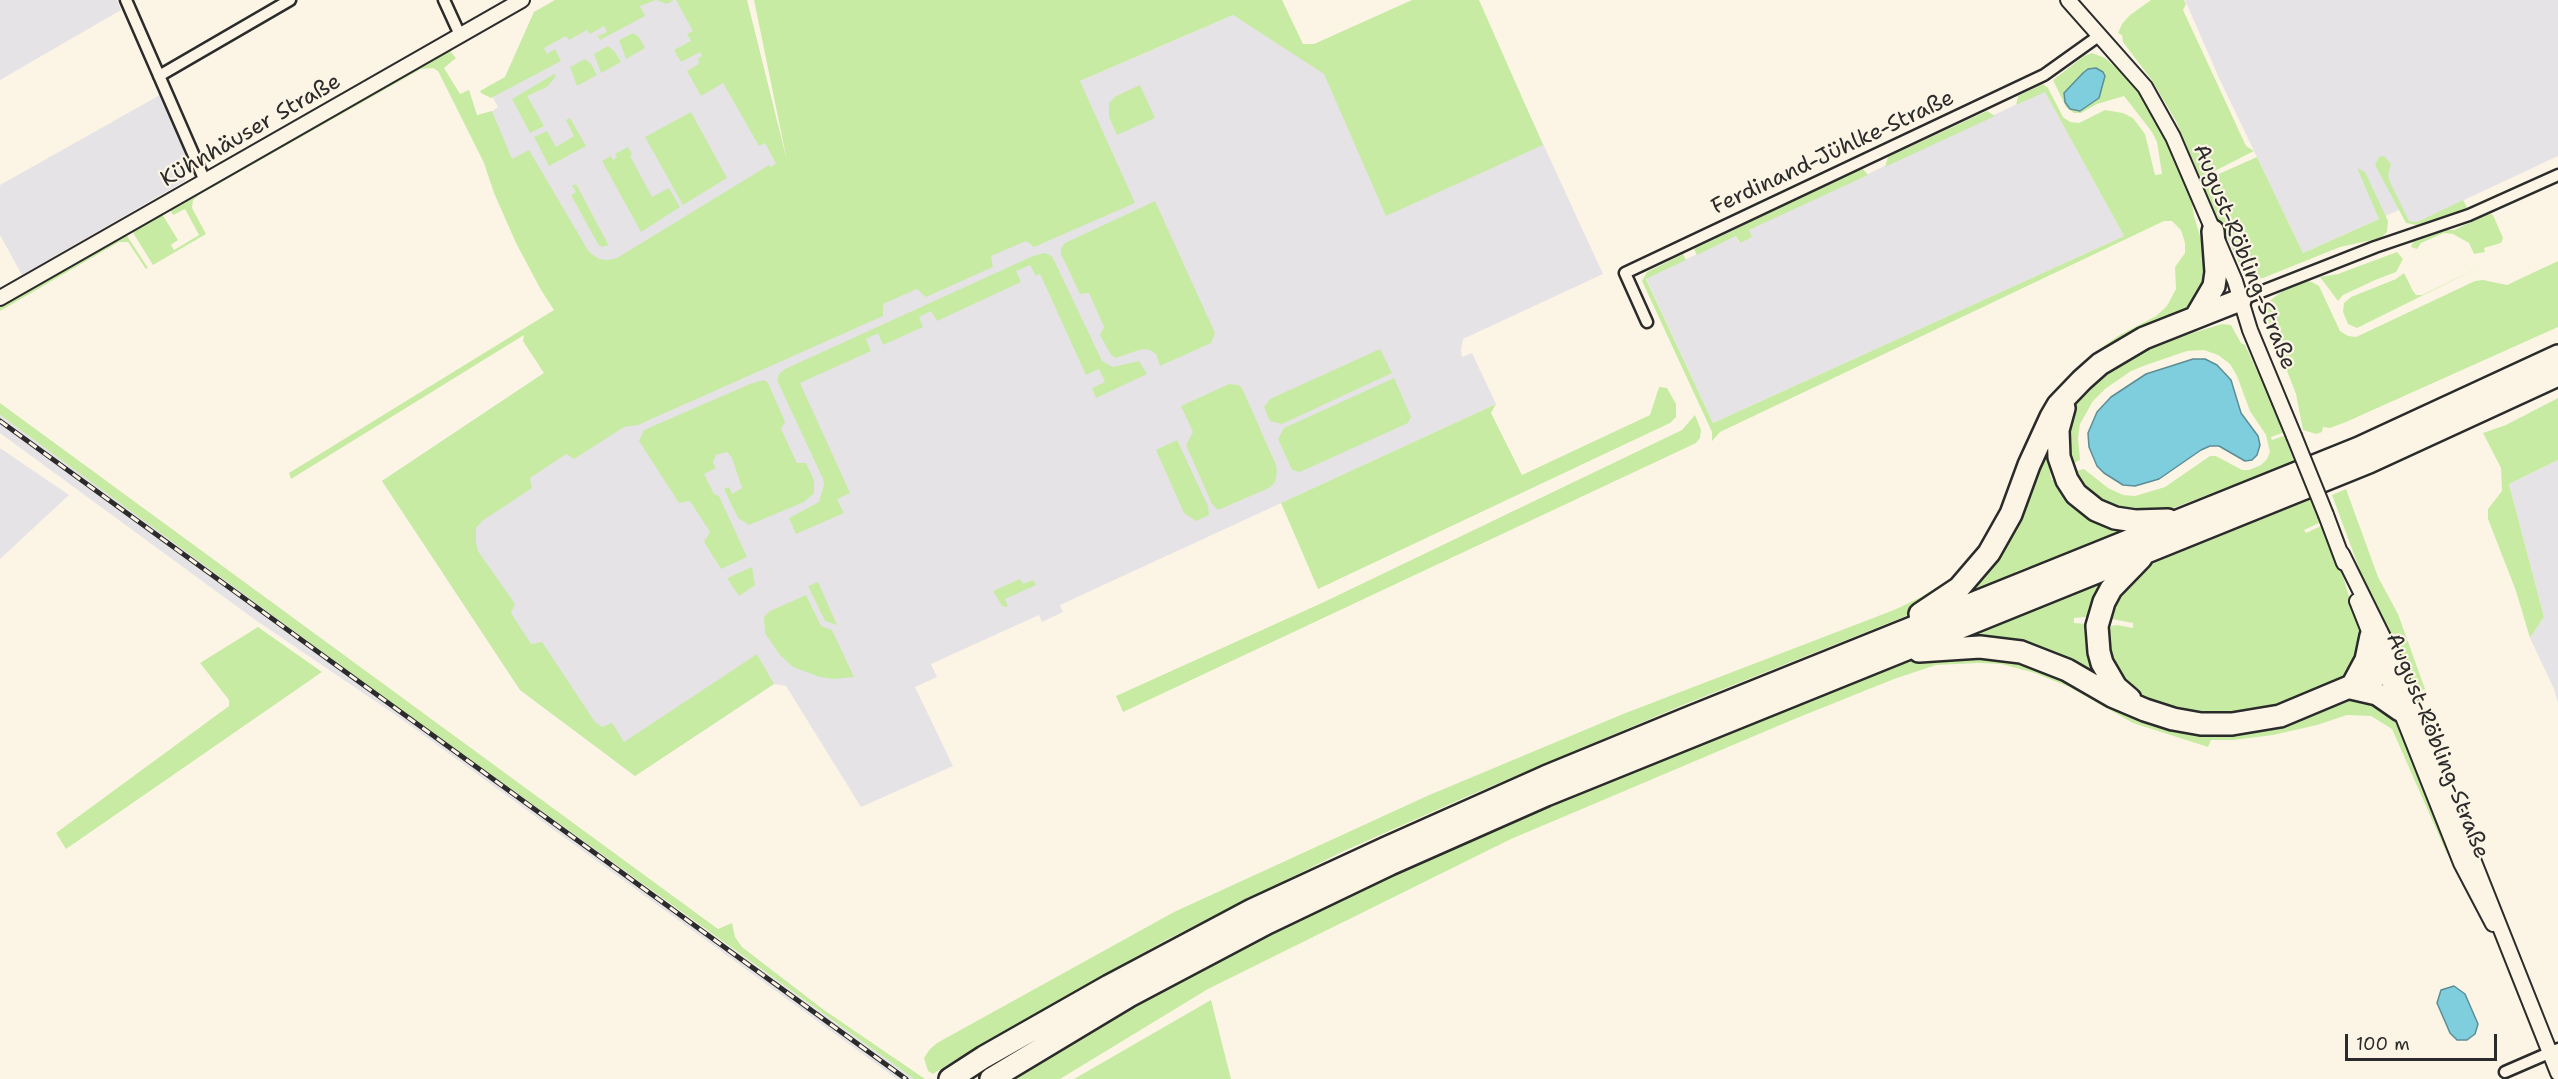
<!DOCTYPE html>
<html>
<head>
<meta charset="utf-8">
<style>
  body { margin:0 }
  #map { position:relative; width:2558px; height:1079px; overflow:hidden; background:#fcf5e5; font-family:"Shantell Sans",sans-serif }
  canvas { display:block }
  .scale { position:absolute; left:2345px; top:1034px; width:152px; height:27px; box-sizing:border-box; border:3px solid #2b2b2b; border-top:0; padding-left:8px; font-size:18px; line-height:21px; white-space:nowrap; color:#2b2b2b; -webkit-text-stroke:4px #fcf5e5; paint-order:stroke }
</style>
</head>
<body>
<div id="map">
<canvas width="2558" height="1079"></canvas>
<div class="scale">100 m</div>
</div>
<script>
const g = document.querySelector('canvas').getContext('2d');
g.lineJoin = 'round';
function fill(path, color) {
  g.fillStyle = color;
  g.fill(path, 'evenodd');
}
function poly(rows) {
  const path = new Path2D();
  for (const r of rows) {
    path.moveTo(r[0], r[1]);
    for (let i = 2; i < r.length; i += 2) path.lineTo(r[i], r[i + 1]);
  }
  return path;
}
function strokePath(path, color, width, dash) {
  g.strokeStyle = color;
  g.lineWidth = width;
  g.lineCap = dash ? 'butt' : 'round';
  g.setLineDash(dash || []);
  g.stroke(path);
}
function write(font, color, halo, rows, align = 'center') {
  g.font = font + ' "Shantell Sans",sans-serif';
  g.lineWidth = 4.5;
  g.setLineDash([]);
  g.textBaseline = 'middle';
  g.strokeStyle = halo;
  g.fillStyle = color;
  for (const [text, x, y, turn = 0] of rows) {
    g.save();
    g.translate(x, y);
    g.rotate((+turn || 0) * Math.PI / 180);
    g.textAlign = isNaN(turn) ? turn : align;
    if (halo) g.strokeText(text, 0, 0);
    g.fillText(text, 0, 0);
    g.restore();
  }
}
fill(poly([
  [0,0,117,0,121,10,0,80],
  [555,0,747,0,793,186,568,296,490,113,498,107,487,87,505,77,534,12],
  [2185,0,2558,0,2558,156,2417,222,2409,221,2401,209,2303,253,2219,78],
  [1233,15,1324,73,1492,33,1603,274,1463,339,1461,349,1462,357,1472,353,1496,404,1060,605,1063,612,1042,622,1039,615,931,664,937,677,915,687,953,766,861,807,786,686,774,684,635,776,520,690,382,481,544,373,523,341,1080,81],
  [2045,91,2124,236,1713,423,1646,278,1736,236,1739,243,1748,230],
  [160,95,190,162,185,181,22,275,0,235,0,185],
  [0,415,696,923,914,1079,897,1079,397,716,254,619,0,433],
  [0,448,69,495,0,559],
  [2558,460,2558,703,2554,689,2530,638,2544,617,2509,484]
]), '#e6e3e7');
fill(poly([
  [555,0,674,0,667,4,656,0,640,6,645,16,600,40,598,36,607,32,604,26,590,34,587,30,569,40,566,36,544,48,547,54,555,49,561,61,491,98,481,93,480,91,505,77,534,12],
  [676,0,747,0,787,161,754,0,1282,0,1303,44,1314,44,1412,0,1479,0,1543,145,1386,216,1324,74,1233,15,1080,81,1135,203,1034,247,1026,241,991,256,993,267,926,297,917,289,883,304,883,316,638,425,624,427,574,459,566,454,530,478,532,488,482,521,476,528,476,543,478,551,515,604,511,613,531,644,542,642,595,722,602,727,612,723,624,742,757,654,774,684,635,776,520,690,382,481,544,373,523,341,524,335,291,479,289,473,554,310,541,290,516,243,494,193,484,163,438,71,433,68,421,69,199,195,193,200,192,208,206,234,153,265,132,231,162,214,178,240,171,245,174,250,199,235,185,209,173,215,170,210,449,50,456,58,444,68,460,94,469,90,477,115,492,111,512,159,529,150,589,252,599,259,608,260,617,258,769,165,771,167,776,164,765,143,759,146,723,83,701,96,687,71,699,64,698,59,702,56,700,52,681,62,674,50,691,41,687,34,693,31],
  [2151,0,2184,0,2186,4,2183,10,2203,53,2246,146,2254,151,2203,177,2199,175,2176,121,2151,79,2123,42,2122,35,2118,33,2122,24,2130,15],
  [633,33,639,37,645,48,626,59,619,40],
  [608,46,615,52,621,62,601,73,594,54],
  [2092,53,2105,58,2121,72,2148,104,2160,123,2190,191,2194,216,2211,273,2195,304,2104,353,2012,496,1971,568,1917,611,1899,619,1683,705,1466,797,1344,851,1166,940,1068,995,994,1040,984,1043,981,1049,961,1061,958,1058,933,1074,928,1071,924,1058,930,1049,937,1043,1174,912,1427,796,1623,714,1894,610,1921,597,1952,578,1971,558,1992,529,2032,428,2061,383,2097,351,2118,336,2156,316,2167,306,2176,289,2175,267,2185,253,2185,243,2181,230,2172,221,2164,221,1720,432,1712,441,1712,432,1642,281,1647,272,1683,254,1686,260,1646,279,1713,423,2124,236,2045,92,2016,105,2018,96,2043,84,2048,88,2063,117,2070,122,2079,123,2105,110,2123,113,2133,118,2145,134,2155,175,2162,174,2157,142,2152,132,2124,96,2097,104,2081,113,2074,113,2066,107,2053,80,2084,56],
  [585,59,591,64,597,75,577,86,570,67],
  [554,74,556,76,547,87,527,96,544,126,530,133,512,99],
  [1140,85,1155,118,1117,135,1109,117,1109,103,1116,96],
  [1987,111,1995,116,1885,167,1888,157],
  [691,112,727,178,683,205,645,137],
  [570,118,586,146,549,166,534,137,547,131,556,147,574,136,566,120],
  [628,147,632,154,630,156,652,197,669,188,680,207,641,232,602,161,611,156,613,160,617,157,615,154],
  [2384,156,2391,164,2388,176,2390,182,2409,221,2417,222,2463,200,2468,209,2417,225,2406,223,2375,165,2379,157],
  [2257,157,2303,253,2379,219,2357,168,2365,172,2388,221,2387,232,2381,238,2340,247,2263,278,2256,279,2239,263,2204,188,2204,183,2212,177],
  [1862,168,1868,175,1749,230,1752,237,1740,243,1736,236,1697,255,1694,249],
  [576,184,608,244,609,245,602,247,598,244,571,195,576,192,572,186],
  [1155,201,1215,333,1211,343,1160,366,1156,354,1150,350,1142,349,1116,358,1111,355,1100,335,1104,327,1089,293,1080,294,1061,254,1061,248,1065,243],
  [2488,213,2493,215,2503,238,2501,243,2484,248,2485,252,2474,254,2469,243,2453,234,2444,233,2421,243,2417,249,2411,247,2413,242,2444,230,2454,230,2480,218,2480,214],
  [121,235,127,236,148,268,146,269,128,242,119,242,0,311,0,305],
  [2397,252,2403,259,2396,272,2375,280,2343,295,2338,301,2320,277,2338,274],
  [1045,253,1052,256,1102,361,1113,367,1139,361,1147,374,1096,398,1092,388,1105,382,1099,369,1086,375,1040,274,1036,276,1030,265,1016,271,1021,282,937,321,931,311,919,317,923,327,883,345,878,333,866,339,871,351,800,383,850,493,837,499,844,513,796,534,789,518,819,502,824,485,823,479,777,380,779,374,785,369,1033,256],
  [2558,261,2558,327,2346,422,2330,428,2323,427,2322,432,2316,434,2303,430,2296,394,2267,319,2269,301,2283,291,2307,281,2312,282,2319,286,2340,331,2348,336,2356,337,2475,281,2483,280,2507,285],
  [2490,262,2357,328,2348,324,2343,312,2344,303,2351,297,2396,279,2404,273,2413,291,2416,295,2422,295],
  [2222,324,2231,325,2241,343,2245,345,2285,432,2271,437,2272,440,2286,435,2288,439,2286,440,2294,461,2166,511,2150,514,2101,507,2072,475,2075,471,2084,469,2108,488,2123,495,2135,496,2165,487,2210,456,2216,456,2242,470,2249,470,2261,465,2267,459,2270,452,2266,435,2250,411,2237,376,2230,364,2218,355,2204,350,2187,351,2146,365,2131,371,2105,389,2093,401,2080,424,2078,438,2080,460,2070,465,2064,425,2075,401,2083,390,2134,351],
  [1380,349,1392,373,1282,424,1270,421,1264,407,1270,399],
  [1394,378,1411,417,1408,423,1300,472,1292,470,1278,439,1284,428],
  [764,380,768,383,785,422,781,429,797,463,806,463,814,480,814,493,804,502,749,525,738,518,724,489,729,487,732,494,742,488,732,458,727,452,716,455,713,462,716,468,704,474,714,494,719,496,747,557,721,569,704,542,710,532,690,501,679,503,639,441,644,430,750,384],
  [1229,384,1238,385,1242,388,1276,465,1277,472,1275,482,1269,488,1218,510,1212,504,1186,445,1193,432,1181,406],
  [1659,387,1667,388,1676,404,1676,417,1670,423,1318,589,1281,503,1496,404,1491,413,1522,475,1650,415],
  [2558,398,2558,460,2509,484,2544,617,2530,638,2516,591,2488,519,2488,509,2502,491,2501,468,2483,433,2506,425],
  [0,403,718,929,732,923,735,937,742,947,824,1010,925,1079,914,1079,403,711,0,415],
  [1695,415,1701,430,1700,438,1696,443,1123,712,1116,696,1324,602,1682,430],
  [2051,426,2053,471,2050,474,2052,480,2059,479,2136,526,2030,570,2028,567,2015,572,2016,576,1951,602],
  [1177,440,1208,506,1209,515,1196,521,1184,513,1156,450],
  [2346,489,2378,577,2398,614,2425,689,2415,695,2398,648,2366,587,2332,495],
  [2310,499,2318,518,2320,517,2319,523,2304,530,2306,533,2323,525,2343,576,2361,637,2362,642,2350,675,2295,704,2213,719,2148,704,2117,680,2103,632,2111,626,2117,625,2133,628,2133,623,2112,619,2107,610,2110,601,2147,566],
  [752,567,755,585,739,596,727,578],
  [2115,576,2096,614,2086,617,2074,618,2074,623,2087,624,2108,682,1955,640,2048,603,2049,605,2062,600,2062,597],
  [1020,579,1023,584,1033,580,1036,585,1005,599,1008,607,1002,606,993,591],
  [818,582,837,625,825,621,808,586],
  [806,595,821,626,832,630,854,677,834,679,820,677,793,667,779,654,765,633,764,617,770,611],
  [258,627,322,672,66,849,56,833,229,706,229,700,200,663],
  [1944,652,2032,660,2138,714,2289,721,2366,696,2393,716,2440,828,2448,856,2392,729,2371,716,2347,715,2317,725,2273,735,2233,740,2211,740,2208,747,2133,723,2069,687,2035,673,2001,664,1979,663,1936,665,1894,679,1792,720,1511,839,1208,989,1060,1079,1008,1079,1116,1014,1214,962,1303,917,1430,857,1544,808,1892,666,1920,656],
  [1211,1000,1231,1079,1074,1079]
]), '#c8eba4');
const water = poly([
  [2096,68,2103,72,2105,76,2099,98,2080,111,2070,109,2065,102,2064,93,2083,73,2088,69,2096,68],
  [2193,359,2205,359,2217,365,2231,380,2241,413,2258,436,2260,445,2257,455,2252,460,2245,461,2219,446,2210,446,2201,450,2159,479,2135,486,2123,485,2104,473,2097,466,2089,447,2088,433,2097,412,2111,397,2146,374,2193,359],
  [2454,986,2465,994,2478,1024,2475,1034,2467,1040,2457,1040,2450,1033,2437,1003,2441,990,2454,986]
]);
fill(water, '#7fcedd');
strokePath(water, '#5d8d96', 1.5);
const minor = poly([
  [126,0,205,181],
  [444,0,460,35],
  [159,76,290,0],
  [2240,300,2375,247,2469,215,2558,175],
  [1647,322,1625,273,2044,75,2100,35],
  [2505,1072,2558,1049]
]);
const tertiary = poly([
  [2068,0,2145,87,2173,137,2235,281,2250,330,2294,436],
  [0,298,522,0],
  [2326,515,2344,563],
  [2342,554,2391,653,2558,1073],
  [2357,601,2461,863,2493,924]
]);
const motorway = poly([
  [2197,315,2214,286,2216,272,2213,231],
  [2064,408,2058,430,2059,457,2067,480,2076,494,2096,510,2115,518,2135,521,2168,520],
  [1920,614,1959,588,1989,553,2011,514,2029,465,2051,417,2058,405,2082,380,2100,364,2144,338,2240,300],
  [1919,651,1980,647,2021,652,2067,670,2112,696,2145,710,2173,719,2201,724,2232,724,2280,716,2397,667],
  [2351,688,2366,660,2371,636],
  [2351,688,2377,694,2400,710],
  [2130,699,2116,687,2102,663,2099,652,2097,626,2104,602,2111,589,2141,558],
  [950,1079,984,1057,1109,986,1252,910,1386,848,1545,777,1686,719,2359,448,2558,356],
  [991,1079,1129,996,1267,923,1390,864,1546,795,2369,462,2558,375]
]);
strokePath(minor, '#2b2b2b', 15);
strokePath(tertiary, '#2b2b2b', 18);
strokePath(motorway, '#2b2b2b', 26);
strokePath(minor, '#fcf5e5', 10);
strokePath(tertiary, '#fcf5e5', 14);
strokePath(motorway, '#fcf5e5', 21);
const rail = poly([
  [0,421,906,1079]
]);
strokePath(rail, '#2b2b2b', 5);
strokePath(rail, '#fcf5e5', 3, [9]);
const tertiaryBridge = poly([
  [2294,436,2326,515]
]);
strokePath(tertiaryBridge, '#2b2b2b', 18, []);
strokePath(tertiaryBridge, '#fcf5e5', 14);
write('22px', '#2b2b2b', '#fcf5e5', [
  ["Kühnhäuser Straße",251,131,-30],
  ["Ferdinand-Jühlke-Straße",1833,153,-25],
  ["August-Röbling-Straße",2244,257,68],
  ["August-Röbling-Straße",2437,746,68]
]);
</script>
</body>
</html>
